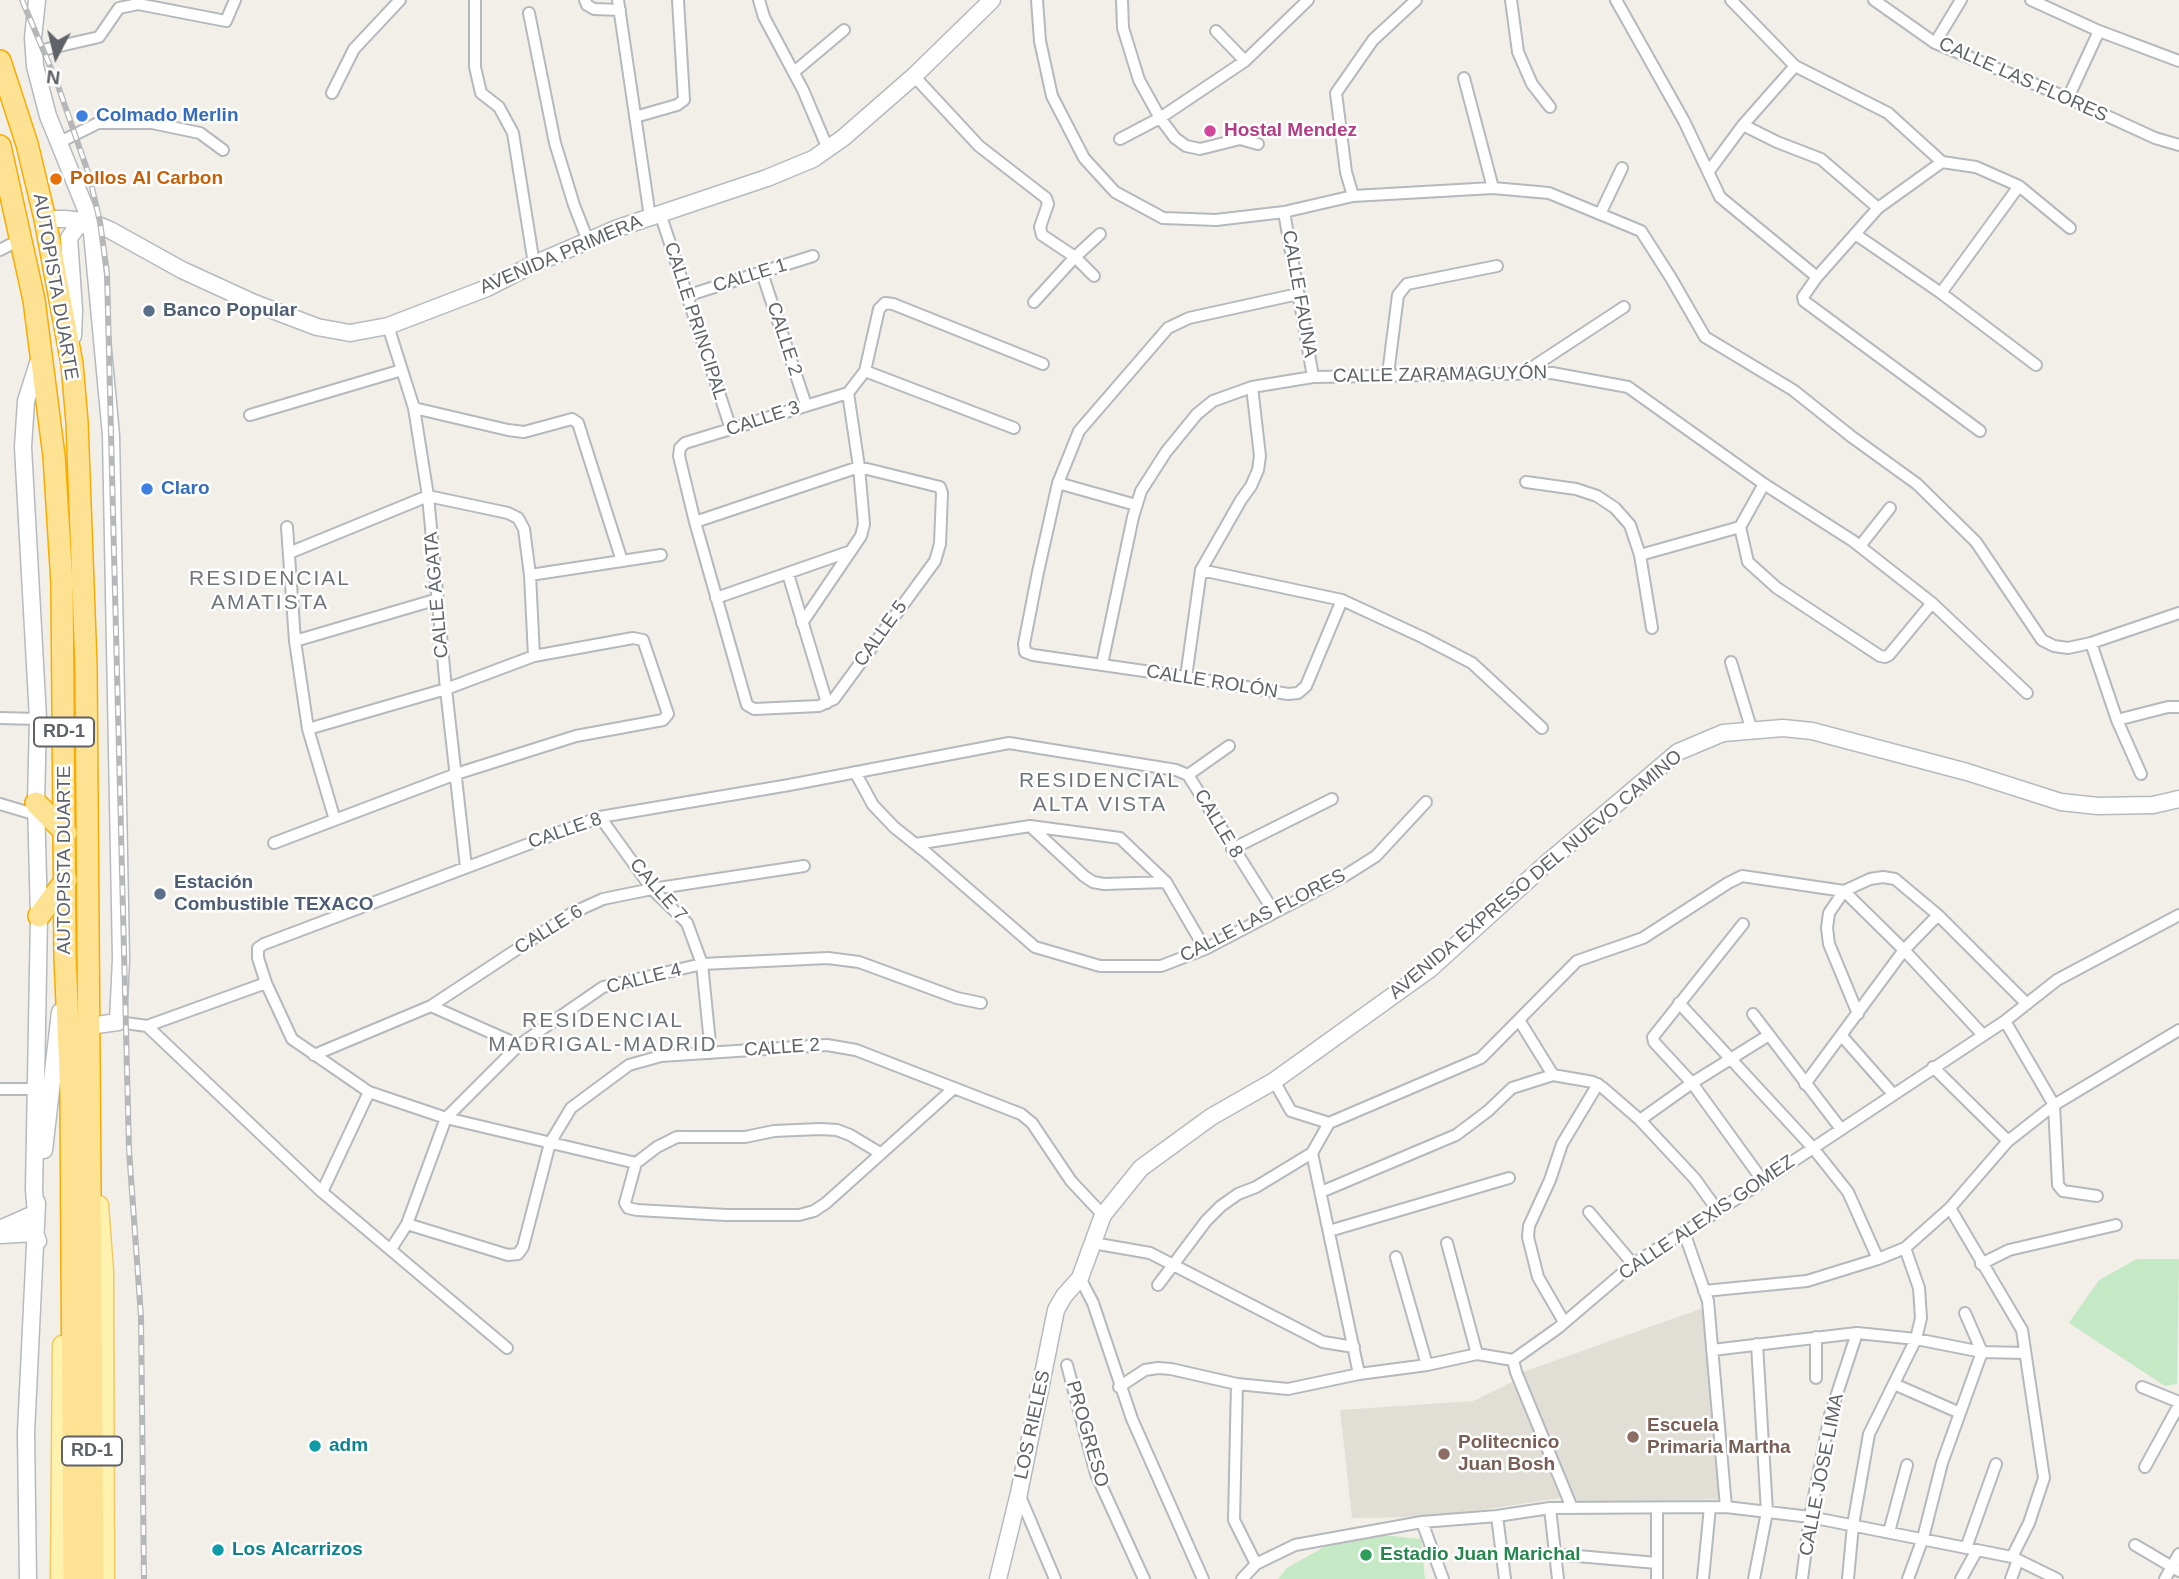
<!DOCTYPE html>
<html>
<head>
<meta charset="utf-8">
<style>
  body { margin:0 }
  #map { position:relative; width:2179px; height:1579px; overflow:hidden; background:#f1efe8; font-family:Helvetica,sans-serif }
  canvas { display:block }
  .north { position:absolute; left:21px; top:21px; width:70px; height:70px; -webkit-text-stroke:5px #fff; paint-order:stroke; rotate:187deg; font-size:19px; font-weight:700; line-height:28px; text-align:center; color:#5f6368 }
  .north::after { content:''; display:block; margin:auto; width:24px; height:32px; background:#5f6368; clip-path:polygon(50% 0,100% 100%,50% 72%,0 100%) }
</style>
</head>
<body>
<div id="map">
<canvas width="2179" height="1579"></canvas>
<div class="north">N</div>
</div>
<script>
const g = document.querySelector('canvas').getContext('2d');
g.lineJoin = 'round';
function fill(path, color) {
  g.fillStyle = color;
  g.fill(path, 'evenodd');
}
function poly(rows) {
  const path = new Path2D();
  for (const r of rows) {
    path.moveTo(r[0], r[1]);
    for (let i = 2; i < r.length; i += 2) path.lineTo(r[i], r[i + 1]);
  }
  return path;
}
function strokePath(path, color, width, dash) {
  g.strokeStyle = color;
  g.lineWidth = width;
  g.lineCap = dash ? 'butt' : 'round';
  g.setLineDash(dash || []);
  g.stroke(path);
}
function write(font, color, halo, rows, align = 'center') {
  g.font = font + ' Helvetica,sans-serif';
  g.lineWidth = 5;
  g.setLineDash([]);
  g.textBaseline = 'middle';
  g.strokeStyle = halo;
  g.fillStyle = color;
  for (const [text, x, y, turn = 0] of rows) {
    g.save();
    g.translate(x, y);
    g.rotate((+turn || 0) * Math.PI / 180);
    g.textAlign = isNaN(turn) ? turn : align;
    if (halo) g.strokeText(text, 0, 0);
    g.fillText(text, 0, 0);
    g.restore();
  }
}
fill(poly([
  [1703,1308,1708,1375,1725,1499,1575,1502,1523,1372],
  [1514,1381,1560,1498,1434,1517,1352,1518,1340,1410,1473,1401]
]), '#e1ded6');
fill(poly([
  [2137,1259,2179,1259,2177,1384,2165,1386,2069,1323,2099,1280],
  [1383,1535,1421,1539,1425,1579,1278,1579,1287,1568,1333,1542]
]), '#c5e8c5');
const street = poly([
  [475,0,475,67,481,93,499,107,513,133,534,264],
  [585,0,587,5,594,9,620,10],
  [618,0,650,217],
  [759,0,764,17,803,90,828,149],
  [1037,0,1040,41,1052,96,1084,158,1115,192,1163,218,1216,220,1284,212,1353,196,1493,188,1549,193,1641,231,1671,278,1705,337,1793,390,1852,437,1917,484,1976,542,2042,640,2054,646,2068,648,2091,643,2179,613],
  [1122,0,1123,28,1139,80,1160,118,1175,138,1186,146,1200,149,1240,139,1258,144],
  [1511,0,1518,52,1532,84,1550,107],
  [1616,0,1684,121,1720,197,1817,277],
  [1731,0,1795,66,1888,113,1942,162,1976,167,2019,186,2070,228],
  [1874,0,1935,43,2068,98,2155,138,2179,145],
  [2031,0,2099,31,2179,61],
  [529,13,555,143,574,205,588,241],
  [1216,31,1245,61],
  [1935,43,1961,0],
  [34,52,99,37,119,8,138,4,226,21,235,0],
  [794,72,844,30],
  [914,76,979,146,1046,198,1048,204,1040,227,1042,235,1075,257,1094,276],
  [1464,78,1493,188],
  [332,93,354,49,400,0],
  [2068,98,2099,31],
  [635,117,677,105,684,100,678,0],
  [1743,125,1777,142,1821,159,1878,208],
  [1120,139,1160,118,1245,61,1308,0],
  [60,142,98,123,152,123,200,133,223,150],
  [1942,162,1878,208,1817,277,1803,297,1804,301,1980,431],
  [1709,171,1743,125,1795,66],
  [1353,196,1346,172,1336,93,1373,40,1416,0],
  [1284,212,1313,377],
  [660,213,731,429],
  [1600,214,1622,168],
  [1855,234,1941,293,2036,365],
  [0,250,21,239],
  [762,273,806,405],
  [1941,293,2019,186],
  [1298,294,1189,318,1168,328,1079,431,1058,483,1038,572,1024,644,1025,652,1033,655,1186,677,1288,694,1298,693,1306,686,1342,600],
  [686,296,813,256],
  [1034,302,1075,257,1100,234],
  [388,326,414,408,428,496,446,689,466,867],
  [865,371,1014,428],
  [1388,374,1398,295,1407,284,1497,266],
  [1522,374,1624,307],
  [414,408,508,430,524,432,572,419,578,423,622,561],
  [250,415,402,370],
  [1526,482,1576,489,1597,496,1615,508,1630,525,1640,555],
  [1058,483,1136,505],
  [1764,484,1740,527,1748,562,1777,588,1880,656,1885,657,1889,655,1932,603],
  [695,522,859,467,940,487,942,493,940,544,935,561,834,699,819,706,754,709,747,705,695,522,679,456,680,448,685,443,848,393],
  [287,527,295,641,308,729,335,820],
  [1860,546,1890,508],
  [289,553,428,496,508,513,518,518,524,529,530,575,534,656],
  [1201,570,1342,600,1422,637,1472,663,1542,728],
  [788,574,827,703],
  [530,575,661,555],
  [716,598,848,552],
  [802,623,861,536,864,524,859,467,848,393,865,371,879,309,885,303,893,304,1043,364],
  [1652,628,1640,555,1740,527],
  [295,641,438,599],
  [2091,643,2117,720,2141,774],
  [1731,662,1752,731],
  [1102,664,1133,517,1141,491,1166,452,1197,414,1213,401,1252,387,1313,377,1552,373,1628,387,1764,484,1853,541,1932,603,2027,693],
  [1186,677,1201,570,1241,500,1251,486,1258,470,1260,456,1252,387],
  [0,718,38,719],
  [2117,720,2168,707,2179,707],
  [855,772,873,805,894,827,929,855,1035,947,1100,966,1161,966,1205,949,1346,875,1376,856,1426,802],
  [1188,775,1229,746],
  [0,804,37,815],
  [600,817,652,889,687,923,702,964,711,1053],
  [1030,826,1084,876,1093,882,1104,884,1166,882],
  [274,843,456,774,576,736,663,720,668,714,643,640,633,638,534,656,446,689,308,729],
  [916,844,1030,826,1120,838,1166,882,1205,949],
  [1232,849,1332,799],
  [1743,924,1653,1037,1654,1042,1692,1083,1763,1181],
  [1679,1003,1813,1148,1848,1192,1878,1259],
  [431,1006,519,1045],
  [1753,1014,1841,1129],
  [1858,1014,1829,944,1827,928,1829,913,1844,891,1870,879,1883,877,1895,879,1938,915,2027,1004],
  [1519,1020,1553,1075],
  [2005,1021,2054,1105,2058,1185,2063,1191,2097,1196],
  [118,1022,147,1026,322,1192,507,1348],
  [147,1026,266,983],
  [1841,1035,1893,1094],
  [314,1055,431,1006,572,913,603,899,652,889,804,866],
  [1933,1067,2008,1141],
  [1274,1081,1291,1111,1329,1123],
  [1805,1084,1904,950,1938,915],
  [0,1089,37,1089],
  [1640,1120,1692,1083,1769,1035],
  [880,1153,850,1135,837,1130,820,1129,774,1131,745,1137,677,1137,657,1147,636,1163,625,1203,628,1208,637,1210,726,1215,799,1215,814,1211,826,1203,953,1089],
  [1312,1153,1359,1374],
  [636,1163,446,1118,369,1092,292,1039,266,983,258,958,258,948,264,944,600,817,789,785,1009,743,1176,770,1188,775,1274,912],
  [322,1192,369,1092],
  [1321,1192,1456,1135,1488,1111,1512,1088,1553,1075,1593,1082,1602,1087,1640,1120,1695,1179,1718,1211],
  [1950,1208,2022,1330,2044,1478,2029,1523,2012,1557],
  [1589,1212,1633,1264],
  [407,1224,508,1255,518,1254,523,1247,550,1143,571,1108,629,1065,661,1056,827,1045,856,1050,1021,1114,1032,1123,1071,1181,1103,1215],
  [1329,1231,1509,1178],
  [1684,1232,1708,1301,1726,1507],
  [1093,1243,1150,1253,1323,1342,1354,1347],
  [1447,1243,1477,1354],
  [391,1249,407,1224,446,1118,519,1045,603,987,702,964,828,958,859,962,957,998,981,1003],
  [1396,1257,1427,1365],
  [1981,1264,2009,1250,2116,1225],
  [1080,1278,1093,1303,1132,1419,1203,1579],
  [1158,1285,1206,1221,1221,1206,1238,1194,1256,1187,1312,1153,1329,1123,1481,1058,1577,961,1643,938,1728,883,1742,876,1844,891,1904,950,1983,1035],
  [1704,1291,1807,1281,1878,1259,1905,1248,1950,1208,2008,1141,2054,1105,2179,1030],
  [1564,1322,1538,1277,1528,1237,1529,1226,1550,1180,1562,1144,1598,1084],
  [1712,1350,1857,1333,1916,1339,1982,1352,2025,1353],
  [1513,1360,1516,1372,1572,1508],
  [1067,1365,1096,1474,1144,1579],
  [1816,1378,1816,1337],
  [1237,1384,1234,1520,1256,1564],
  [1894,1384,1960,1413],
  [1119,1387,1145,1370,1158,1368,1171,1369,1237,1384,1288,1389,1359,1374,1427,1365,1477,1354,1513,1360,1558,1328,1633,1264,1718,1211,2005,1021,2057,980,2179,915],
  [2142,1387,2179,1402],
  [2145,1467,2179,1405],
  [1019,1494,1055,1579],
  [1550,1508,1558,1579],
  [1497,1516,1505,1579],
  [1422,1522,1443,1579],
  [1889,1532,1907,1465],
  [2135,1545,2179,1571],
  [1966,1548,1996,1464],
  [1555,1554,1657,1563],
  [1242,1579,1256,1564,1295,1545,1422,1522,1497,1516,1550,1508,1726,1507,1810,1517,2012,1557,2057,1579],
  [1657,1579,1657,1508],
  [1703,1579,1710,1507],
  [1754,1579,1767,1512,1757,1344],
  [1802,1579,1810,1517,1830,1415,1857,1333],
  [1848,1579,1853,1525,1869,1434,1916,1339,1921,1318,1919,1288,1905,1248],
  [1908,1579,1923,1538,1942,1463,1982,1352,1965,1313],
  [1961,1579,1977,1550],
  [2011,1579,2018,1560],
  [2165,1579,2179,1554]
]);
const secondary = poly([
  [37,0,33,38,35,66,48,116,91,222,111,435,121,959,118,1022,89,1026],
  [45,219,65,219,91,222,110,230,182,270,254,303,317,327,350,333,388,326,487,288,534,264,618,228,767,178,813,159,843,138,914,76,992,0],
  [73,336,74,310,69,238,77,227,91,222],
  [44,1150,60,1012],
  [36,1213,34,1190,39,916,36,803,38,719,23,447,26,401,40,357],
  [0,1229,36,1213],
  [0,1235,35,1233,38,1241],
  [28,1579,26,1433,37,1203],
  [998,1579,1019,1493,1056,1310,1064,1296,1080,1278,1103,1215,1141,1168,1211,1117,1274,1081,1430,969,1547,863,1678,752,1723,733,1783,728,1812,731,1967,772,2061,802,2098,806,2153,805,2179,799]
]);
const primary = poly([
  [99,1205,104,1272,105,1579],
  [60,1579,62,1345]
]);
const highway = poly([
  [0,61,27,144,45,219,72,364,77,422,86,666,93,1579],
  [0,146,34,300,54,456,62,584,65,957,71,1096,74,1579],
  [36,803,66,833],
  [39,916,66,880]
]);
strokePath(street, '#b5b8bc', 14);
strokePath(secondary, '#b6babf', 19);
strokePath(primary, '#f2c960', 21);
strokePath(highway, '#f9ab00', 24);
strokePath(street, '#fff', 10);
strokePath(secondary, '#fff', 16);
strokePath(primary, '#fff2af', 18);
strokePath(highway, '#fde293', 21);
const rail = poly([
  [22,0,56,80,89,175,100,222,107,273,129,1150,141,1317,144,1579]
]);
strokePath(rail, '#b6b7b8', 6);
strokePath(rail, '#fff', 3.5, [10]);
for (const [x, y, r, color] of [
  [82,116,7,"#3f7fe0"],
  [1210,131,7,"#d1479c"],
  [56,179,7,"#e8710a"],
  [149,311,7,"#5c6f8a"],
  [147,489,7,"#3f7fe0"],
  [160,894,7,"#5c6f8a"],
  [1633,1437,7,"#8d6e63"],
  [315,1446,7,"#0f9aa8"],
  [1444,1454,7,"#8d6e63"],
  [218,1550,7,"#0f9aa8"],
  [1366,1555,7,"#2e9e5b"]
]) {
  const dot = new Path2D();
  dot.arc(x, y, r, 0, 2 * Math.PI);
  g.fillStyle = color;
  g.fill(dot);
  strokePath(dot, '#fff', 2.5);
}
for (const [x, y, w] of [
  [64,732,60],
  [92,1451,60]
]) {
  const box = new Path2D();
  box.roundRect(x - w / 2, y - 14.5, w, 29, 5);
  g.fillStyle = '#fff';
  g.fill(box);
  strokePath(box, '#5f6368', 2);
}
write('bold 18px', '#5f6368', null, [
  ["RD-1",64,732],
  ["RD-1",92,1451]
]);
write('19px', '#5f6368', '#fff', [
  ["CALLE LAS FLORES",2023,80,24],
  ["AVENIDA PRIMERA",561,255,-23],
  ["CALLE 1",750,276,-17],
  ["AUTOPISTA DUARTE",55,287,80],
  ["CALLE FAUNA",1299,294,80],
  ["CALLE PRINCIPAL",695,321,72],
  ["CALLE 2",784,339,72],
  ["CALLE ZARAMAGUYÓN",1440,375,-1],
  ["CALLE 3",763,419,-18],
  ["CALLE ÁGATA",437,595,-95],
  ["CALLE 5",881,634,-54],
  ["CALLE ROLÓN",1212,682,9],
  ["CALLE 8",1218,824,59],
  ["CALLE 8",565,831,-19],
  ["AUTOPISTA DUARTE",65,860,-90],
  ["AVENIDA EXPRESO DEL NUEVO CAMINO",1536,875,-40],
  ["CALLE 7",658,890,49],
  ["CALLE LAS FLORES",1263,916,-27],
  ["CALLE 6",549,930,-32],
  ["CALLE 4",644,979,-14],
  ["CALLE 2",782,1048,-4],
  ["CALLE ALEXIS GOMEZ",1707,1218,-34],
  ["LOS RIELES",1033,1425,-78],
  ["PROGRESO",1087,1434,74],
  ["CALLE JOSE LIMA",1822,1475,-79]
]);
write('bold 19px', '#366cbe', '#fff', [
  ["Colmado Merlin",96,116],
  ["Claro",161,489]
], 'left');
write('bold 19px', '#b23c85', '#fff', [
  ["Hostal Mendez",1224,131]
], 'left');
write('bold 19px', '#c56008', '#fff', [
  ["Pollos Al Carbon",70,179]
], 'left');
write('bold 19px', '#4e5e75', '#fff', [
  ["Banco Popular",163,311],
  ["Estación",174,883],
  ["Combustible TEXACO",174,905]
], 'left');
write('bold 19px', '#785e54', '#fff', [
  ["Escuela",1647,1426],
  ["Primaria Martha",1647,1448],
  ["Politecnico",1458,1443],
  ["Juan Bosh",1458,1465]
], 'left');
write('bold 19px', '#0d838f', '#fff', [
  ["adm",329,1446],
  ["Los Alcarrizos",232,1550]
], 'left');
write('bold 19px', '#27864d', '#fff', [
  ["Estadio Juan Marichal",1380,1555]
], 'left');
g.letterSpacing = '2px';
write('21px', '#70757a', '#fff', [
  ["RESIDENCIAL",270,579],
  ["AMATISTA",270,603],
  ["RESIDENCIAL",1100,781],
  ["ALTA VISTA",1100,805],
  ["RESIDENCIAL",603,1021],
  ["MADRIGAL-MADRID",603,1045]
]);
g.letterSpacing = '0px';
</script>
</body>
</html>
